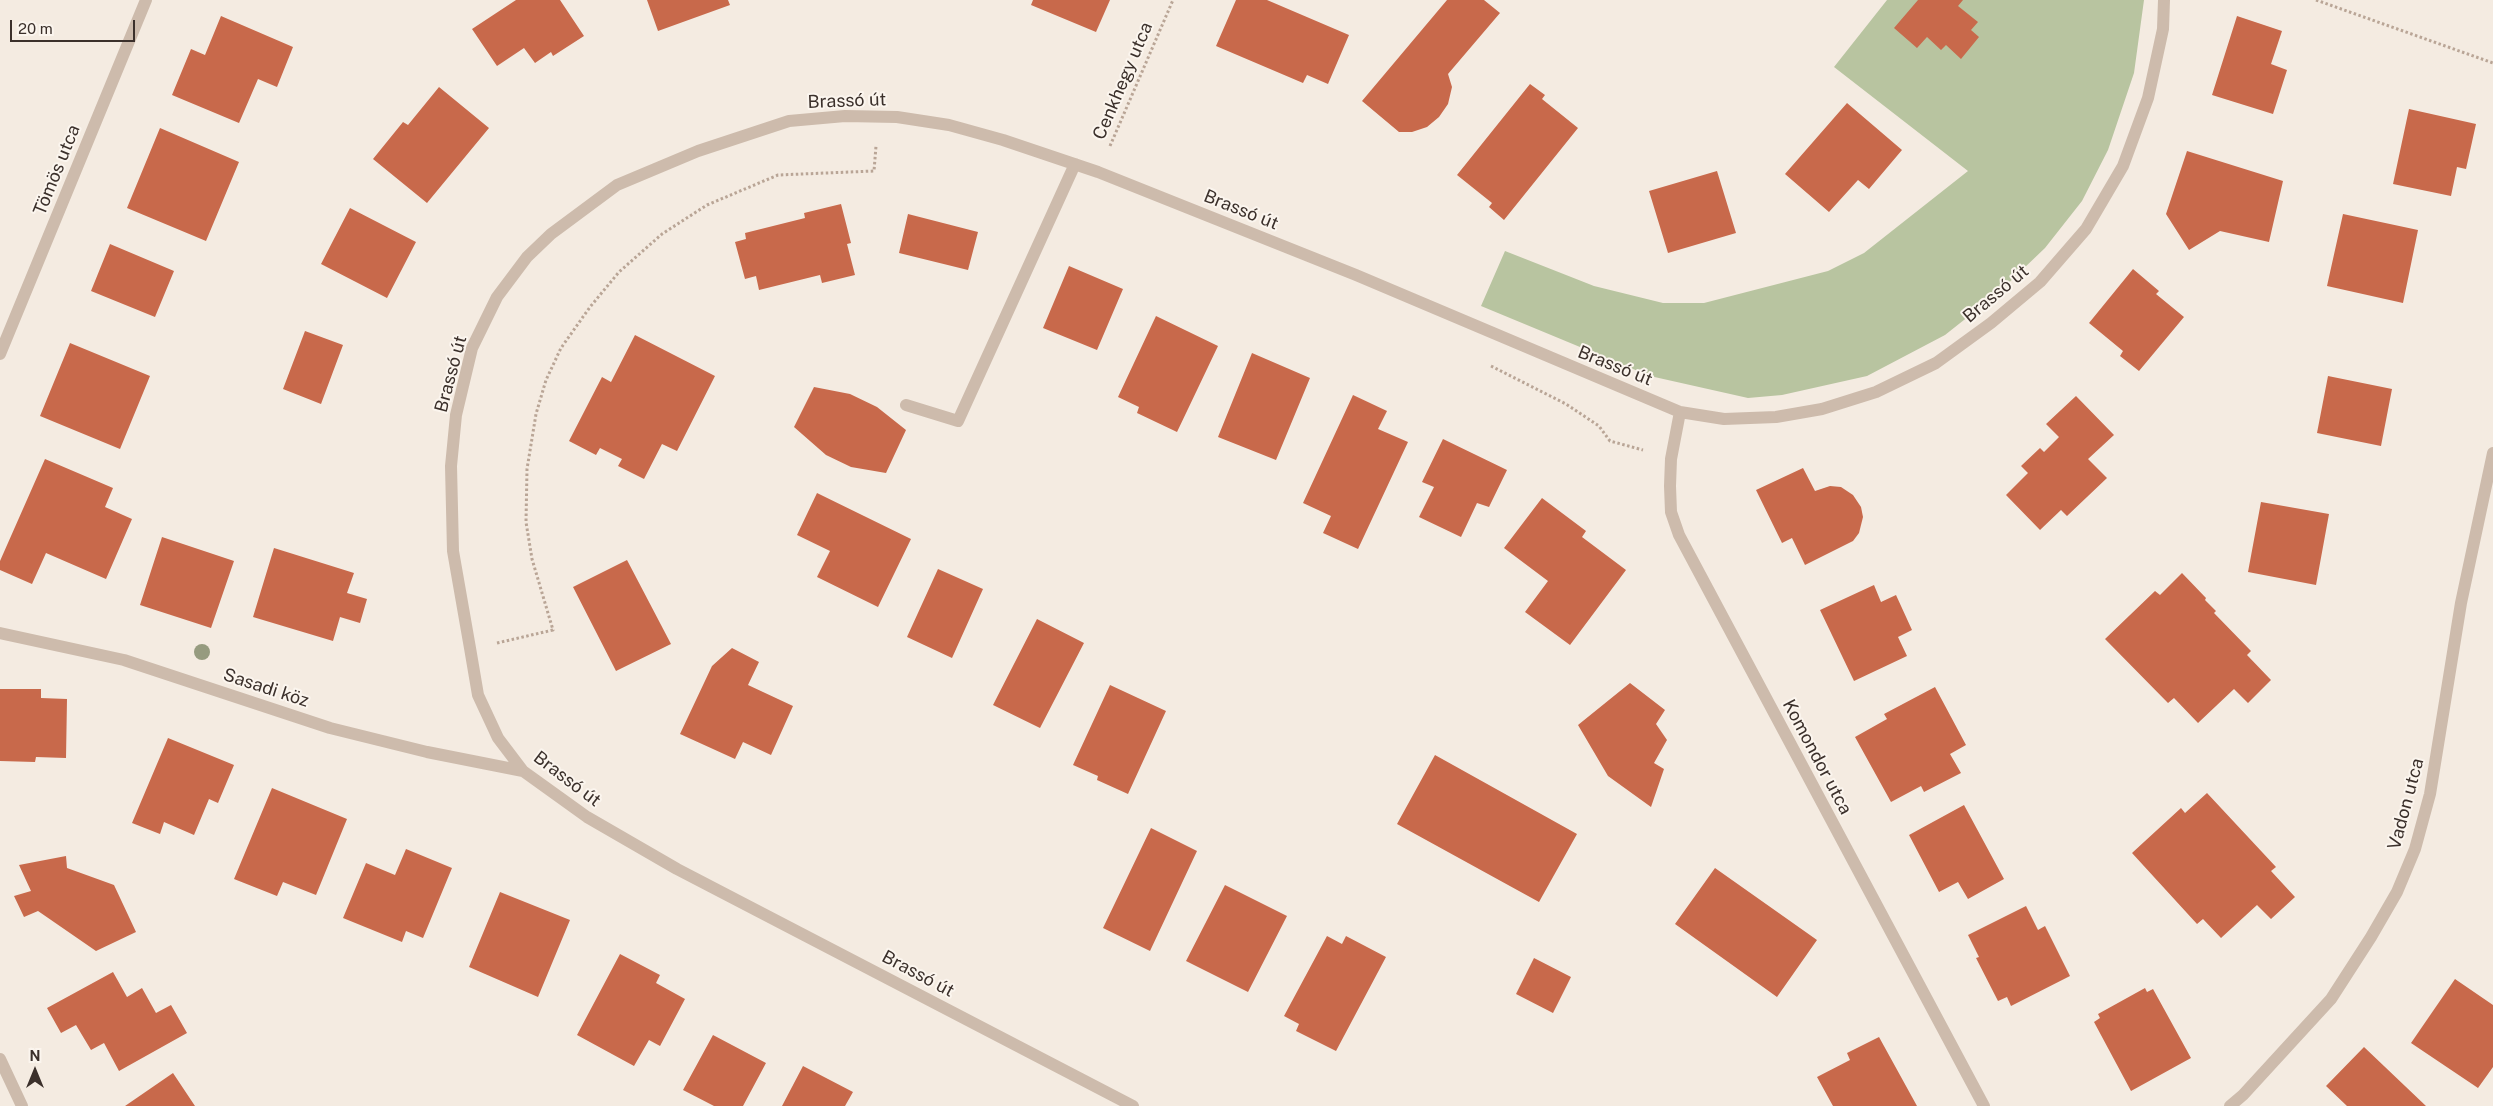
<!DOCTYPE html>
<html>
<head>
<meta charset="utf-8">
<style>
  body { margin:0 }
  #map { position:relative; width:2493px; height:1106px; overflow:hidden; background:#f4ebe1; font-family:"Public Sans",sans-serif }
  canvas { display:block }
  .north { position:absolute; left:10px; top:1046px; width:50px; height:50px; -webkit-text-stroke:4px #fbf5ee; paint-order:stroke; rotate:0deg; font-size:14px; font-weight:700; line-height:20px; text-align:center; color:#3b302b }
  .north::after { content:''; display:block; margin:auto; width:18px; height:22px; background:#3b302b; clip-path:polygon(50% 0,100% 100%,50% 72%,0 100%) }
  .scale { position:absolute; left:10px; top:20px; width:125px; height:22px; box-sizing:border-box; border:2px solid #3b302b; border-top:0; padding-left:6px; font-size:15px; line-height:18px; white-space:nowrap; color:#3b302b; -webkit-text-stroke:4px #fbf5ee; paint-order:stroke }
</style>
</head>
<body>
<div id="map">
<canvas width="2493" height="1106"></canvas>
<div class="north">N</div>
<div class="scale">20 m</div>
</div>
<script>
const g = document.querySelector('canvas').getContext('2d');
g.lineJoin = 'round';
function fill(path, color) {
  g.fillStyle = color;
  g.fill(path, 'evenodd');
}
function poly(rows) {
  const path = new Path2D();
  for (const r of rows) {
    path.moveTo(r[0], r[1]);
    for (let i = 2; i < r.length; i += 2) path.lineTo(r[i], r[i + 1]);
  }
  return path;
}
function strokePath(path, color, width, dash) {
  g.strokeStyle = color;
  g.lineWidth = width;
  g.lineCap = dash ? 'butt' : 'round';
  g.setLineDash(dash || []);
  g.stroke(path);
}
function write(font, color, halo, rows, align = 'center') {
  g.font = font + ' "Public Sans",sans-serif';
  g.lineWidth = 4;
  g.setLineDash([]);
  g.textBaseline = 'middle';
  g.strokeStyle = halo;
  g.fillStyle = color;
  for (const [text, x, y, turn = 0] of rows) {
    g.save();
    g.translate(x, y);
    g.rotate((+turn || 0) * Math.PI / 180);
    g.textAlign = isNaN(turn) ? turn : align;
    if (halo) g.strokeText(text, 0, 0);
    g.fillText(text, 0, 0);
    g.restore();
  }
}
fill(poly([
  [1887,0,2144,0,2134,73,2108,150,2082,201,2045,248,1998,293,1945,335,1867,376,1782,395,1748,398,1650,376,1481,306,1505,251,1594,286,1663,303,1704,303,1828,271,1864,253,1968,171,1834,67]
]), '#b8c4a0');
fill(poly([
  [516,0,560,0,584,36,553,56,551,52,535,63,524,48,497,66,472,29],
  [647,0,728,0,730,5,658,31],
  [1033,0,1110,0,1096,32,1031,5],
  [1236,0,1267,0,1349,35,1328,84,1307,75,1303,83,1216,46],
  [1447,0,1484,0,1500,13,1448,74,1452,87,1448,104,1439,117,1427,127,1412,132,1399,132,1362,101],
  [1918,0,1963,0,1958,6,1978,22,1971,30,1979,37,1961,59,1946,45,1941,50,1927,37,1917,48,1894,28],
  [221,16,293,47,277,87,258,79,239,123,172,95,191,49,205,55],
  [2237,16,2282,31,2271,64,2287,70,2273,114,2212,95],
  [1530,84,1545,95,1542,99,1578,128,1504,220,1489,207,1492,203,1457,175],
  [439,87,489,128,427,203,373,159,403,122,408,125],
  [1847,103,1902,150,1869,189,1858,180,1829,212,1785,174],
  [2409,109,2476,124,2466,169,2457,167,2451,196,2393,184],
  [160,128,239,162,206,241,127,208],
  [2187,151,2283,181,2269,242,2220,231,2189,250,2166,214],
  [1717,171,1736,233,1668,253,1649,191],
  [841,204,851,243,847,244,855,275,822,283,820,275,759,290,756,276,745,279,735,242,746,239,745,233,805,218,804,213],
  [350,208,416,242,387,298,321,264],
  [908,214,978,232,968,270,899,253],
  [2343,214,2418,230,2403,303,2327,286],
  [110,244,174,271,155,317,91,291],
  [1069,266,1123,289,1097,350,1043,328],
  [2133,269,2159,291,2156,294,2184,317,2139,371,2120,356,2123,351,2089,323],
  [1156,316,1218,346,1177,432,1137,413,1139,407,1118,397],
  [305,331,343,345,321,404,283,389],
  [635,335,715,376,677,451,662,444,644,479,618,466,622,459,600,448,596,455,569,441,602,377,611,382],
  [70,343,150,376,120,449,40,416],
  [1252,353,1310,378,1276,460,1218,437],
  [2328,376,2392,389,2381,446,2317,433],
  [814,387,850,394,877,407,906,430,886,473,851,467,826,455,794,427],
  [1353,395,1387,411,1378,429,1408,442,1358,549,1323,533,1331,516,1303,503],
  [2076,396,2114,435,2088,459,2107,478,2067,516,2061,510,2040,530,2006,495,2028,473,2021,466,2040,448,2044,452,2059,437,2046,424],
  [1443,439,1507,470,1489,507,1477,503,1461,537,1419,517,1434,487,1422,482],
  [45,459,113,488,105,507,132,519,106,579,46,553,32,584,0,570,0,561],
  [1803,468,1815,491,1830,486,1841,487,1853,495,1861,507,1863,517,1859,533,1853,541,1805,565,1792,538,1782,543,1756,490],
  [817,493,911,539,878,607,817,577,830,551,797,535],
  [1542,498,1586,531,1582,537,1626,570,1570,645,1525,612,1548,581,1504,548],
  [2261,502,2329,514,2316,585,2248,572],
  [162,537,234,561,211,628,140,605],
  [274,548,354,573,347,593,367,599,360,623,340,617,333,641,253,617],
  [627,560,671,644,616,671,573,587],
  [938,569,983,589,952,658,907,637],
  [2182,573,2206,598,2205,600,2216,611,2214,613,2251,651,2247,655,2271,680,2248,703,2234,689,2198,723,2174,698,2168,703,2105,639,2155,591,2160,595],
  [1874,585,1881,602,1896,595,1912,630,1898,637,1907,656,1854,681,1820,610],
  [1037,619,1084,643,1040,728,993,705],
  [732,648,759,662,748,685,793,706,771,755,743,742,735,759,680,734,712,666],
  [1630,683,1665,710,1656,724,1667,740,1654,763,1664,769,1651,807,1608,776,1578,725],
  [1110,685,1166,711,1128,794,1097,780,1098,776,1073,765],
  [1935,687,1966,745,1950,754,1961,773,1924,792,1921,786,1891,802,1855,737,1887,719,1884,714],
  [0,689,41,689,41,698,67,699,66,758,36,757,35,762,0,761],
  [168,738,234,765,218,803,209,799,194,835,164,822,160,834,132,823],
  [1435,755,1577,834,1539,902,1397,824],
  [272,788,347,819,316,895,283,882,277,896,234,879],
  [2207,793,2276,867,2271,871,2295,897,2271,919,2257,905,2221,938,2203,919,2197,924,2132,853,2181,808,2185,813],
  [1964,805,2004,879,1968,899,1958,882,1939,892,1909,835],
  [1151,828,1197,851,1150,951,1103,928],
  [406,849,452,868,423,938,406,931,402,942,343,918,366,863,395,875],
  [66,856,67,868,114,885,136,932,96,951,38,911,24,917,14,896,31,891,19,865],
  [1715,868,1817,940,1777,997,1675,924],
  [1225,885,1287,916,1248,992,1186,961],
  [500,892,570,920,538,997,469,967],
  [2026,906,2038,930,2045,926,2070,976,2011,1006,2007,997,1998,1001,1976,958,1979,957,1968,935],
  [1327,936,1342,944,1346,936,1386,957,1336,1051,1296,1031,1299,1024,1284,1016],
  [620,954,660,975,656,983,685,999,660,1046,649,1040,634,1066,577,1035],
  [1534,958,1571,977,1553,1013,1516,994],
  [113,972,127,997,142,988,156,1013,171,1005,187,1033,119,1071,104,1043,91,1050,76,1025,61,1033,47,1008],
  [2455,979,2493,1005,2493,1067,2478,1088,2411,1043],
  [2145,988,2147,992,2153,989,2191,1058,2131,1091,2094,1022,2100,1018,2098,1014],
  [713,1035,766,1063,743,1106,714,1106,683,1090],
  [1879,1037,1917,1106,1833,1106,1817,1077,1850,1060,1847,1053],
  [2364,1047,2426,1106,2347,1106,2326,1086],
  [803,1066,853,1092,845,1106,782,1106],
  [173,1073,195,1106,125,1106]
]), '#c8694b');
strokePath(poly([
  [2316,0,2493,63],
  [1110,146,1173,0],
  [1491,366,1566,404,1599,426,1610,441,1643,450],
  [497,643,553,630,532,559,526,522,527,469,536,414,546,380,561,348,590,307,619,272,662,234,707,205,778,175,874,171,876,146]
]), '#b9a596', 3, [2.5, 2.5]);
strokePath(poly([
  [0,354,146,0],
  [906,405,958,421,1075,164],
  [1680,412,1671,459,1670,486,1671,512,1679,535,1984,1106],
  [0,633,124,660,330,728,427,752,523,771],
  [0,1059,22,1106],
  [1133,1106,677,869,587,817,523,771,498,738,478,695,470,648,453,551,451,466,456,415,472,348,497,297,527,257,551,234,617,185,698,151,789,121,845,116,897,117,949,125,1003,140,1098,172,1356,275,1680,412,1724,419,1776,417,1822,409,1876,392,1936,363,1991,323,2040,282,2086,229,2123,166,2148,98,2163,29,2164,0],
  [2230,1106,2243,1095,2331,999,2371,937,2397,892,2415,849,2430,794,2461,603,2493,453]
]), '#cdbbac', 12);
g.fillStyle = '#969b7f';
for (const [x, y] of [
  [202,652]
]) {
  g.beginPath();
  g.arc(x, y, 8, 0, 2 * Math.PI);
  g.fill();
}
write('18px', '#3b302b', '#fbf5ee', [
  ["Cenkhegy utca",1123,81,-67],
  ["Brassó út",847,101,-2],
  ["Tömös utca",57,170,-68],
  ["Brassó út",1241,210,22],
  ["Brassó út",1996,294,-40],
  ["Brassó út",1615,366,22],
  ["Brassó út",451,374,-75],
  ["Sasadi köz",266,688,18],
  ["Komondor utca",1817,757,62],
  ["Brassó út",567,779,37],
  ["Vadon utca",2406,804,-75],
  ["Brassó út",918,974,28]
]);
</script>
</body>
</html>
